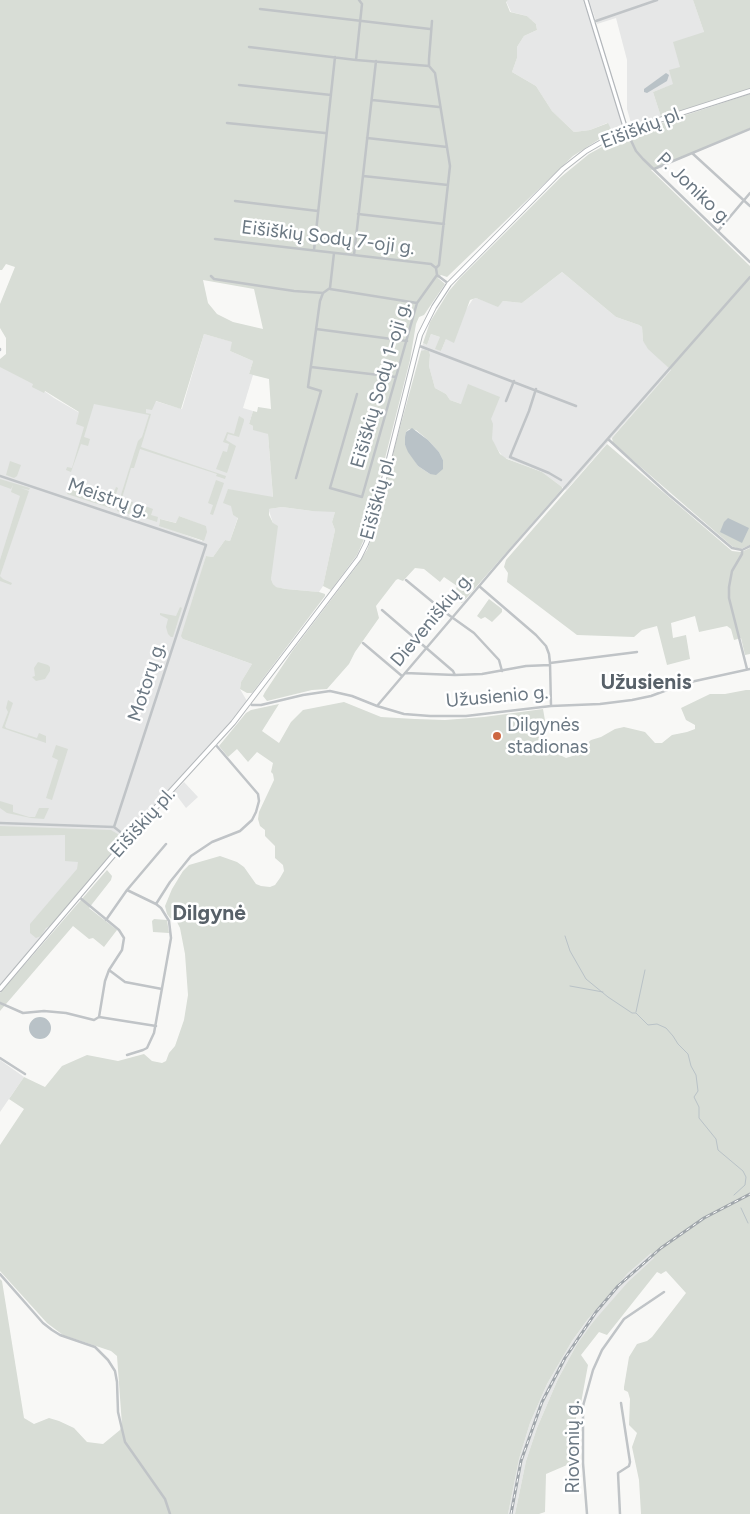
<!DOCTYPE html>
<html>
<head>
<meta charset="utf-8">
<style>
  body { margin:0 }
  canvas { display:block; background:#f8f8f6 }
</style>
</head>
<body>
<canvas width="750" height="1514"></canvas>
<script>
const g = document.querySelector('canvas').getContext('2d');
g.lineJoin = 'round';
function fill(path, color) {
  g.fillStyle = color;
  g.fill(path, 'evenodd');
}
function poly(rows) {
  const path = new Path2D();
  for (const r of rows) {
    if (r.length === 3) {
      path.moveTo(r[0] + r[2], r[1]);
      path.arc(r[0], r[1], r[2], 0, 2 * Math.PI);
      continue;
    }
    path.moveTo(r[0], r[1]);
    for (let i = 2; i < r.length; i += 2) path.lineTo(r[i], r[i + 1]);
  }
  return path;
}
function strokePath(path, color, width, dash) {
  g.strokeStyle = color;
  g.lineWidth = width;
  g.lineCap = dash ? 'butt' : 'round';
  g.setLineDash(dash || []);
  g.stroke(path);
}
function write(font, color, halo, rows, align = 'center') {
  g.font = font + ' Figtree,sans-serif';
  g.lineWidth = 5;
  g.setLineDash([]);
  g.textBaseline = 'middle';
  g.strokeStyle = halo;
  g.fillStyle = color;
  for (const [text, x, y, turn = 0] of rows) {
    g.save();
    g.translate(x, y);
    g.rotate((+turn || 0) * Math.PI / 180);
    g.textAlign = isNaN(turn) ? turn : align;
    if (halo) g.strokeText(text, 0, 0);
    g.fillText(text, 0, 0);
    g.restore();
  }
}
fill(poly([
  [508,0,583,0,622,123,619,128,612,131,607,123,590,130,574,132,552,111,536,86,512,72,517,58,517,47,524,36,537,30,536,24,527,16,511,12,506,1],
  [589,0,693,0,704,32,681,67,674,84,653,92,661,117,634,124,631,123,627,109,627,60,616,18,597,24],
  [562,272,616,317,639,325,642,327,643,341,671,370,566,490,542,472,503,457,493,443,491,436,461,404,450,400,446,394,435,388,429,366,430,355,429,351,421,351,423,343,427,345,431,334,440,337,441,351,446,339,473,299,476,298,498,306,503,301,522,303],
  [204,334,233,342,230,351,253,361,249,374,253,375,243,408,253,411,249,424,268,434,273,498,232,506,233,515,238,517,230,541,225,540,213,557,206,556,183,639,252,664,241,682,240,689,247,701,222,732,138,824,0,985,0,365,26,378,54,398,78,412,94,402,146,409,155,401,182,409],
  [179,516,202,525,202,541,159,525,160,519,177,523],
  [282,507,312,511,332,510,335,512,332,522,335,530,323,586,319,592,286,589,275,587,273,584,271,579,273,523,269,511,269,509],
  [184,782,198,797,186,808,174,792],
  [0,1060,24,1077,0,1112],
  [690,1225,593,1322,577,1344,558,1379,537,1428,526,1461,515,1514,508,1514,519,1459,530,1423,547,1384,572,1341,600,1303,628,1273,645,1257]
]), '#e6e7e7');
fill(poly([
  [0,0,508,0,506,2,510,12,527,16,536,24,537,30,524,36,517,47,517,58,512,72,536,86,552,111,574,132,590,130,608,123,612,131,573,156,447,277,441,275,438,278,445,284,424,315,419,317,416,324,410,360,365,537,357,555,331,590,323,586,335,530,332,522,335,512,312,511,282,507,269,509,269,515,273,523,278,526,271,579,273,584,276,587,286,589,319,592,325,594,325,596,252,693,247,693,240,689,241,682,252,664,183,639,181,636,206,556,213,557,225,540,230,541,238,518,233,515,231,506,223,503,228,489,273,497,268,434,253,430,253,426,249,424,253,411,257,412,258,407,271,409,269,379,249,374,253,361,230,351,232,342,204,334,181,409,156,401,152,410,146,409,146,413,151,414,141,447,226,476,225,479,216,476,217,474,140,449,134,468,131,468,122,498,120,498,138,441,142,437,149,415,94,404,84,437,90,439,88,446,81,444,71,472,66,470,67,467,72,468,84,427,76,424,79,412,45,391,44,393,32,387,33,384,0,367,0,359,6,354,6,338,0,328,0,304,15,267,6,264,2,270,0,270],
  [203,280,254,289,263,329,233,322,217,314,208,303],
  [693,0,750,0,750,89,661,117,653,92,673,84,669,70,680,67,673,42,704,32],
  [750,94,750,128,651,170,750,266,750,545,741,549,733,547,613,443,612,438,671,370,648,349,643,341,642,327,639,325,616,317,562,272,522,303,503,301,498,307,476,298,470,300,454,343,446,339,441,351,435,349,440,337,431,334,427,345,423,343,430,322,449,291,460,278,561,177,589,154,622,136],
  [425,350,429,351,430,355,429,366,435,388,446,394,450,400,461,404,468,384,500,397,491,419,493,424,492,439,500,454,507,459,542,472,562,487,562,489,462,603,454,596,457,586,444,577,440,582,424,569,415,568,403,581,398,579,396,580,376,606,379,618,355,652,349,664,327,689,312,690,267,701,263,696,265,692,293,650,356,567,367,550,376,527,396,442,421,351],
  [409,429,416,430,428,440,439,452,443,460,443,464,430,474,418,466,405,445,406,432],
  [239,416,244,419,244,421,239,437,228,434,226,440,236,446,227,473,216,469,223,451,227,452,229,444,223,442,227,432,234,434],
  [607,444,732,551,741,552,750,548,750,654,745,655,741,638,734,640,731,629,727,626,699,632,695,616,671,623,673,638,686,635,690,659,667,665,657,626,642,630,634,637,577,635,507,582,508,573,504,567,506,560],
  [10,461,21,465,17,476,14,478,6,475],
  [0,479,30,488,29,490,21,488,29,491,0,576,3,579,12,583,11,585,0,581,0,560,20,496,11,492,13,485,11,489,0,485],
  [216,480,224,483,213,515,210,514,213,505,208,503],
  [71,481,113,495,116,487,118,488,115,497,113,497,111,503,109,502,110,497,95,492,93,499,111,505,110,508,67,494],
  [121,499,133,502,129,514,117,511],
  [140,504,153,509,151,515,158,517,157,522,136,515],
  [179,516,206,526,207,532,204,541,159,526,160,519,176,523],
  [489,599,502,609,502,612,492,622,485,617,481,619,477,616],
  [180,607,182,608,173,637,171,637,168,634,166,627,168,619,160,615,160,613,176,616],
  [38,662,48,665,50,667,50,671,45,679,36,681,32,677,35,676,34,668],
  [746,690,750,690,750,1514,641,1514,639,1480,632,1447,637,1433,629,1425,630,1399,628,1392,624,1390,624,1387,629,1357,637,1344,647,1341,652,1337,686,1293,666,1271,661,1274,657,1272,607,1335,599,1332,581,1355,588,1365,581,1403,581,1415,576,1416,575,1460,574,1462,546,1474,545,1512,539,1514,515,1514,526,1461,537,1428,558,1379,577,1344,593,1322,628,1282,654,1258,651,1253,628,1273,588,1319,572,1341,547,1384,530,1423,519,1459,508,1514,0,1514,0,1279,2,1281,24,1418,34,1424,49,1418,59,1421,74,1428,87,1442,103,1444,120,1430,122,1425,117,1356,111,1351,63,1335,47,1323,0,1271,0,1145,24,1109,9,1099,24,1077,45,1087,62,1066,87,1055,118,1061,144,1054,152,1061,162,1063,166,1061,169,1053,175,1046,184,1020,188,995,185,954,180,928,177,922,170,918,167,914,165,906,172,889,183,871,189,865,220,856,237,862,244,867,256,884,261,886,270,887,275,885,280,878,284,871,283,865,275,858,275,846,265,836,265,830,260,826,258,819,259,812,274,780,273,774,271,772,273,763,257,752,248,762,237,749,228,757,219,746,246,713,251,710,279,704,262,731,279,743,291,722,303,710,344,702,381,717,415,719,445,720,484,717,543,709,547,732,545,734,546,748,566,758,582,753,585,745,591,740,601,737,615,729,624,727,645,732,655,743,662,743,672,735,687,732,695,729,695,725,686,720,681,708,710,694,725,694],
  [8,700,13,703,5,726,6,728,37,738,39,733,46,736,46,743,2,728,8,712,6,708],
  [56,745,68,749,52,800,46,798,58,760,52,757],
  [0,801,13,805,13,812,29,817,35,817,39,808,49,808,44,819,31,818,7,813,0,808],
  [0,826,111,830,121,836,123,839,55,923,46,928,41,936,36,938,30,933,30,924,77,869,78,862,65,861,65,835,0,836],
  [107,870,112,876,111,880,89,908,117,930,104,947,93,938,89,939,73,926,0,1011,0,993],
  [154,919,167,920,169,933,153,932,152,921]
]), '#d8ddd6');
fill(poly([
  [666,73,669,75,667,81,647,93,644,92,644,89],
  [412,428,428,440,439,452,443,460,443,469,436,475,430,474,418,466,408,452,405,445,405,437,406,432],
  [728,518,749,528,742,543,720,532,724,522],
  [40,1028,11]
]), '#b9c2c7');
strokePath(poly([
  [565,936,570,951,586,979,608,997,632,1013,636,1013,648,1025,657,1024,666,1028,673,1036,678,1044,688,1054,691,1066,696,1075,698,1091,694,1097,699,1107,699,1118,716,1139,718,1150,743,1171,746,1177,745,1185,734,1195],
  [570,986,603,992],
  [636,1012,645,970],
  [741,1208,748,1223]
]), '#b9c2c7', 1);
const secondary = poly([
  [586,0,626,130]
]);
const primary = poly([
  [0,989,128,838,233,723,359,558,366,544,371,531,420,335,434,307,449,284,563,169,586,151,605,140,622,132,750,91]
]);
strokePath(secondary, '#b3b7bb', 5.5);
strokePath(primary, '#b4b8bb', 6);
strokePath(poly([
  [260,9,430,29],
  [593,22,657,0],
  [249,47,356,60,429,66],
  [356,60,362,4,359,0],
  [239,85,331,95],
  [372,100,439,107],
  [227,123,325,133],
  [626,130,636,151,643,159,750,262],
  [367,138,447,147],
  [692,153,750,206],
  [654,169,750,129],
  [363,176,448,185],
  [235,201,318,211],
  [358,214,444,224],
  [718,231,750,193],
  [215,239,431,264,436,268],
  [314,250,335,57],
  [354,255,376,61],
  [437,275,449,284],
  [211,276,214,279,294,291,323,293],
  [330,289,417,303],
  [316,329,407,341],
  [417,345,576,406],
  [0,350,0,349],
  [311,367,396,377],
  [536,389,529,411,510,457,549,473,561,480],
  [357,394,330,488,362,497,417,303,437,275,436,268,439,265,450,166,435,73,429,66,429,59,432,21],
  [506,401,514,381],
  [608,439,668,494,732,548,742,550,750,546],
  [0,476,206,545,114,827],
  [296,478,321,391,308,387,320,301,323,293,330,288,334,253],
  [742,551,742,554,732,571,729,587,729,598,747,669],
  [406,580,446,613,474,633,499,660,502,671],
  [479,586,536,635,546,646,549,654,550,663,551,706],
  [382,610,453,671,455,675],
  [363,643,402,676],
  [550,663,637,652],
  [405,673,455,675,482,674,526,666,550,665],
  [249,703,252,705,261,705,303,695,330,691,352,696,377,706,404,714,430,716,466,716,551,706,600,704,632,700,651,696,686,683,750,669],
  [377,706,509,551,750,277],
  [0,823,114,827,128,838],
  [79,897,119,930,124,938,122,950,109,970,105,981,99,1017,156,1026],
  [156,904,170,882,191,856,212,842,240,831,252,820,256,812,259,801,258,794,215,744],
  [106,920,127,890,166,844],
  [109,970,125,982,162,989],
  [0,1003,23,1013,44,1011,66,1013,94,1020,99,1017],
  [127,1055,143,1050,147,1048,154,1033,171,938,169,921,161,908,156,904,127,890],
  [0,1058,25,1074],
  [0,1274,43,1323,52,1330,60,1335,95,1347,108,1360,115,1371,117,1382,118,1412,125,1442,165,1499,170,1514],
  [587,1514,583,1463,583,1406,593,1370,602,1350,624,1319,664,1292],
  [620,1514,618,1473,629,1466,630,1462,621,1403]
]), '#c0c4c7', 2.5);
strokePath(secondary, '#fff', 3);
strokePath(primary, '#fff', 4);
const rail = poly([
  [511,1514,521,1461,542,1402,565,1358,596,1312,618,1286,661,1248,704,1218,750,1194]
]);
strokePath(rail, '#a0a6ab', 3);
strokePath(rail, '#fff', 1, [4]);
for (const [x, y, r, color] of [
  [497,736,5,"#cd6742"]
]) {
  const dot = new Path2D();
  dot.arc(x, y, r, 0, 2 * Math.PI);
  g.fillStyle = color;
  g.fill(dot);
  strokePath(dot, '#fff', 2);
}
write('19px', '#6b7883', '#fff', [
  ["Eišiškių pl.",642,128,-21],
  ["P. Joniko g.",694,189,44],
  ["Eišiškių Sodų 7-oji g.",328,238,7],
  ["Eišiškių Sodų 1-oji g.",381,385,-74],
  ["Meistrų g.",108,498,19],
  ["Eišiškių pl.",378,498,-75],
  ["Dieveniškių g.",432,620,-50],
  ["Motorų g.",147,682,-72],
  ["Užusienio g.",497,697,-5],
  ["Eišiškių pl.",143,823,-48],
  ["Riovonių g.",573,1447,-90]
]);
write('19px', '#6b7883', '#fff', [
  ["Dilgynės",507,725],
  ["stadionas",507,747]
], 'left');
write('bold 21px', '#586169', '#fff', [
  ["Užusienis",646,683],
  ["Dilgynė",209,914]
]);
</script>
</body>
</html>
